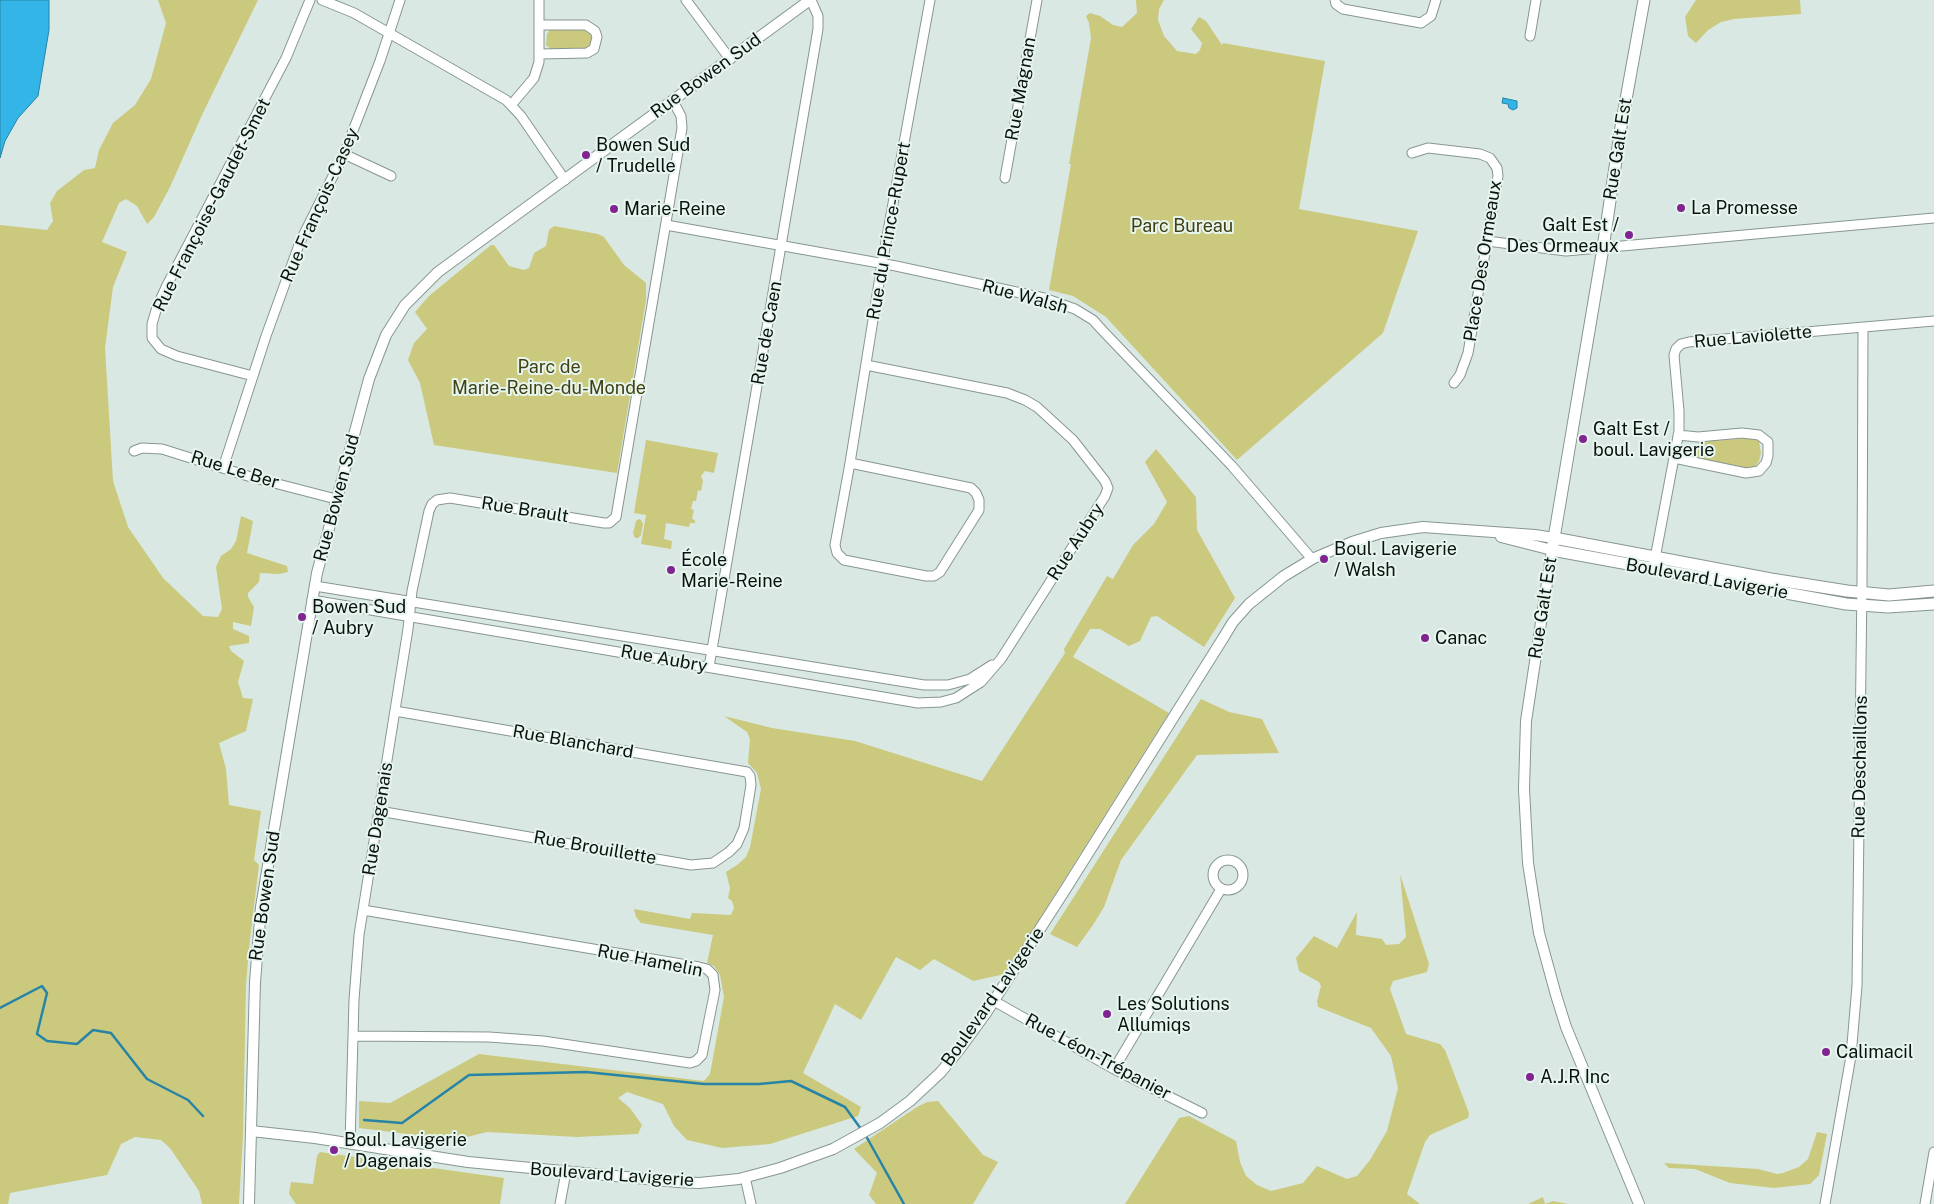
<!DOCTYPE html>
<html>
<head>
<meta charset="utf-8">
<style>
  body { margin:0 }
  canvas { display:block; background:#d9e8e2 }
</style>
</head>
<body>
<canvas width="1934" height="1204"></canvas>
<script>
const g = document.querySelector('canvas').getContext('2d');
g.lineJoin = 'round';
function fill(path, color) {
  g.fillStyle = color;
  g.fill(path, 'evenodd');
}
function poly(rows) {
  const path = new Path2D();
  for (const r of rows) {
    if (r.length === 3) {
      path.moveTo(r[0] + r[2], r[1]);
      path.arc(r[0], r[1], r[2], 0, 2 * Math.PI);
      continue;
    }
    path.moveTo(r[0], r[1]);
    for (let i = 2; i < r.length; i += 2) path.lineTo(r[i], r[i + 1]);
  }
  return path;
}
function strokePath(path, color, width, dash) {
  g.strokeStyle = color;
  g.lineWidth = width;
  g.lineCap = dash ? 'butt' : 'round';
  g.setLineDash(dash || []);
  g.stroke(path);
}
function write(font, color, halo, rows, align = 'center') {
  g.font = font + ' "Public Sans",sans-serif';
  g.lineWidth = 4;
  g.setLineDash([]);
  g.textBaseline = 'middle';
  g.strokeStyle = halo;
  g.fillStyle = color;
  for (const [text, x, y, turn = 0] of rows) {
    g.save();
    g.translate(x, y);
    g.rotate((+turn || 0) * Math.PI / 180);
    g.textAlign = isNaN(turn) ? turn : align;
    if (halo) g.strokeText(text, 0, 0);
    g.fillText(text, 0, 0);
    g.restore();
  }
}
fill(poly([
  [158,0,258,0,202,115,170,187,154,217,147,224,137,206,126,199,119,203,102,242,127,252,113,287,105,348,113,481,128,527,163,578,203,616,218,617,222,609,216,567,221,556,231,549,236,541,241,516,253,521,247,553,287,566,288,572,279,574,260,573,259,582,248,593,248,597,254,607,251,626,233,622,233,629,249,636,249,643,229,646,231,651,244,661,238,682,243,698,253,699,246,731,219,743,226,769,229,805,261,811,254,860,259,865,250,939,246,984,243,1136,239,1204,202,1204,199,1191,170,1148,161,1140,135,1137,121,1144,107,1175,20,1191,10,1193,8,1204,0,1204,0,225,47,230,53,221,50,203,57,191,84,170,95,168,99,150,113,123,135,105,151,79,166,23],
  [1136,0,1164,0,1159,9,1158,20,1164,36,1177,51,1196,54,1200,50,1202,43,1191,29,1199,17,1206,21,1222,45,1223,43,1325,61,1299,209,1418,231,1383,333,1237,460,1106,317,1073,296,1049,290,1071,164,1069,164,1091,38,1089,23,1086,16,1090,13,1100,16,1113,25,1122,27,1137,13],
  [1696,0,1800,0,1801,14,1734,19,1721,22,1708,30,1696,43,1688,36,1685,17],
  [550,29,584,30,590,33,592,41,588,48,583,49,552,50,546,45,547,34],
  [554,226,598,234,604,237,624,265,646,283,646,300,617,473,434,445,420,383,408,360,414,343,427,329,415,312,429,296,491,245,494,245,509,266,524,270,529,268,534,253,546,246,549,230],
  [1749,438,1759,441,1761,453,1759,461,1755,467,1748,469,1698,460,1692,453,1693,448,1700,442],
  [646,440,718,453,714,473,705,471,701,476,703,481,701,491,698,490,696,501,693,501,691,509,694,510,692,519,695,520,695,523,690,523,689,527,666,523,664,539,672,541,671,549,641,544,646,515,634,513],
  [1156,449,1196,497,1197,530,1235,598,1204,647,1157,616,1151,617,1140,641,1129,646,1100,629,1090,629,1073,657,1169,713,1005,974,973,981,934,959,920,970,896,957,861,1020,835,1004,803,1073,861,1107,858,1116,770,1144,722,1148,687,1140,674,1126,663,1104,627,1092,618,1098,630,1108,642,1125,638,1134,577,1137,487,1132,455,1140,359,1128,359,1101,390,1103,479,1054,704,1081,710,1074,724,997,720,975,714,966,707,963,713,935,641,923,636,917,634,909,690,919,692,913,731,915,734,908,732,901,728,898,730,888,726,872,737,865,746,857,750,847,761,789,757,773,748,763,750,739,747,732,724,716,772,728,855,741,982,781,1065,653,1064,649,1107,576,1113,579,1133,545,1154,524,1167,502,1145,462],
  [639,519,641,520,643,524,641,535,638,538,635,538,633,533,636,521],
  [1201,699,1229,712,1262,719,1279,753,1197,755,1121,860,1104,907,1093,925,1077,947,1050,934],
  [1400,874,1429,964,1427,972,1393,981,1390,989,1406,1034,1440,1044,1445,1050,1469,1113,1468,1118,1430,1135,1425,1142,1407,1194,1420,1204,1125,1204,1179,1118,1189,1116,1236,1141,1240,1162,1246,1176,1257,1185,1271,1191,1303,1183,1317,1166,1347,1179,1357,1176,1370,1160,1387,1131,1398,1088,1391,1056,1371,1028,1318,1007,1317,1001,1321,986,1319,982,1299,971,1296,958,1314,936,1337,948,1357,912,1356,935,1382,939,1386,945,1399,944,1406,937],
  [938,1101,983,1155,998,1162,973,1204,876,1204,869,1195,877,1173,854,1149,917,1107,927,1102],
  [1817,1132,1827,1134,1819,1175,1810,1184,1774,1188,1730,1183,1695,1169,1669,1168,1664,1163,1758,1169,1777,1174,1783,1173,1799,1167,1808,1159],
  [320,1152,504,1178,500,1204,296,1204,289,1194,291,1182,313,1184,317,1156],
  [1543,1197,1545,1204,1553,1201,1568,1204,1528,1204]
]), '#cbc97e');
const water = poly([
  [0,0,49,0,49,30,38,96,18,118,5,141,0,158,0,0],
  [1503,98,1517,101,1517,108,1513,110,1509,108,1508,104,1502,103,1503,98]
]);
fill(water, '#33b5e7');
strokePath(water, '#2784a6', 1);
strokePath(poly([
  [0,1008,42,986,47,993,37,1034,47,1041,77,1044,93,1030,111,1033,147,1079,188,1100,203,1116],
  [364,1120,402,1123,469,1075,586,1072,704,1084,759,1084,791,1081,845,1107,861,1129],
  [866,1136,904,1204]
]), '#2784a6', 2.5);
const minor = poly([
  [322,0,354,13,506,100,521,116,565,180],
  [686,0,730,59],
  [1335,0,1336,4,1343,9,1421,23,1431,16,1436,0],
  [539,25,586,25,595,31,597,37,594,49,587,53,540,54],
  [1530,36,1536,0],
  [512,104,534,78,539,62,539,0],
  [1412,153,1428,148,1480,154,1490,158,1497,168,1498,176,1468,353,1460,375,1454,383],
  [344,154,391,176],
  [1005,178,1037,0],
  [666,225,896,266,1044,298,1075,309,1093,320,1103,331,1232,466,1312,559],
  [1487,241,1566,251,1934,218],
  [253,376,177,356,161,349,152,338,152,324,157,307,167,285,286,58,310,0],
  [134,451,142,448,162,449,251,477,336,499],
  [1674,458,1746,473,1759,471,1766,463,1768,456,1768,442,1759,435,1742,433,1698,437,1678,435],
  [850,463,971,488,976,493,979,500,979,510,940,572,934,576,926,576,844,560,837,553,835,545,850,463,882,264,930,0],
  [223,468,266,336,300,242,344,154,380,61,400,0],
  [1653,569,1679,431,1679,411,1674,355,1676,349,1681,344,1689,342,1934,321],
  [315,586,924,685,948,685,970,679,992,665],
  [312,600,918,703,941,702,956,698,981,682,1001,659,1105,496,1108,488,1105,481,1073,440,1037,407,1025,400,1007,393,866,365],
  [709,667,818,29,818,16,811,0],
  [379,811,691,865,713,863,729,852,737,844,744,828,751,785,750,776,747,772,395,711],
  [1228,875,15],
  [994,1001,1114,1069,1202,1113],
  [353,1036,489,1037,543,1041,690,1063,696,1061,702,1055,715,990,713,975,707,969,699,967,363,910],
  [1114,1069,1221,889],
  [350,1144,354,1000,359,935,408,629,412,591,429,511,432,504,437,500,450,498,604,523,609,523,616,517,682,128,681,116,673,101],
  [745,1177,751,1204],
  [560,1204,566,1172],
  [1825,1204,1851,1056,1857,986,1862,584,1863,328],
  [1925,1204,1934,1152]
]);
const tertiary = poly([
  [1501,537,1552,550,1526,721,1524,789,1528,863,1539,933,1556,995,1566,1027,1639,1204],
  [251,1131,315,1138,468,1162,678,1182,699,1183,739,1179,780,1168,833,1149,880,1123,910,1101,941,1072,959,1050,986,1013,1065,890,1222,640,1233,622,1249,604,1284,576,1312,559,1352,542,1381,533,1423,527,1535,535,1554,538],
  [249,1204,255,982,261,907,317,573,369,379,386,335,405,305,438,272,810,0]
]);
const secondary = poly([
  [1644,0,1621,127,1603,248,1552,550,1846,604,1888,607,1934,604],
  [1554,538,1771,579,1847,591,1889,595,1934,591]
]);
strokePath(minor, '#889690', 11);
strokePath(tertiary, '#889690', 12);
strokePath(secondary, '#889690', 13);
strokePath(minor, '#fff', 9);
strokePath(tertiary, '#fff', 10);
strokePath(secondary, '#fff', 11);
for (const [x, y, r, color] of [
  [586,155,5,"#7f2491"],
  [1681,208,5,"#7f2491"],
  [614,209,5,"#7f2491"],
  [1629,235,5,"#7f2491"],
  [1583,439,5,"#7f2491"],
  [1324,559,5,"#7f2491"],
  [671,570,5,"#7f2491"],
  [302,617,5,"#7f2491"],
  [1425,638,5,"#7f2491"],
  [1107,1014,5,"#7f2491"],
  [1826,1052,5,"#7f2491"],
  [1530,1077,5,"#7f2491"],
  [334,1150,5,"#7f2491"]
]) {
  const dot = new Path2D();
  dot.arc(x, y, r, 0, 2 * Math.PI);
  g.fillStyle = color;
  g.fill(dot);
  strokePath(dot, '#e6f6ef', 2);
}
write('18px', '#0b110e', '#e6f6ef', [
  ["Rue Bowen Sud",706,76,-36],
  ["Rue Magnan",1021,89,-80],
  ["Rue Galt Est",1618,149,-81],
  ["Rue Françoise-Gaudet-Smet",212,205,-63],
  ["Rue François-Casey",320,205,-66],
  ["Rue du Prince-Rupert",889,231,-80],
  ["Place Des Ormeaux",1483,261,-81],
  ["Rue Walsh",1025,297,15],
  ["Rue de Caen",767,333,-80],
  ["Rue Laviolette",1753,337,-5],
  ["Rue Le Ber",235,470,17],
  ["Rue Bowen Sud",337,498,-75],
  ["Rue Brault",525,510,9],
  ["Rue Aubry",1076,542,-57],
  ["Boulevard Lavigerie",1707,579,10],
  ["Rue Galt Est",1543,608,-81],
  ["Rue Aubry",664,659,10],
  ["Rue Blanchard",573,742,10],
  ["Rue Deschaillons",1860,767,-89],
  ["Rue Dagenais",378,819,-81],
  ["Rue Brouillette",595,848,10],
  ["Rue Bowen Sud",265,896,-82],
  ["Rue Hamelin",650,961,11],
  ["Boulevard Lavigerie",993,997,-55],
  ["Rue Léon-Trépanier",1098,1057,28],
  ["Boulevard Lavigerie",612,1175,4]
]);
write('18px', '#0b110e', '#e6f6ef', [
  ["Bowen Sud",596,145],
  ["/ Trudelle",596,166],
  ["La Promesse",1691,208],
  ["Marie-Reine",624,209],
  ["Galt Est /",1619,225,"right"],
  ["Des Ormeaux",1619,246,"right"],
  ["Galt Est /",1593,429],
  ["boul. Lavigerie",1593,450],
  ["Boul. Lavigerie",1334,549],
  ["/ Walsh",1334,570],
  ["École",681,560],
  ["Marie-Reine",681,581],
  ["Bowen Sud",312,607],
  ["/ Aubry",312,628],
  ["Canac",1435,638],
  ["Les Solutions",1117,1004],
  ["Allumiqs",1117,1025],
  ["Calimacil",1836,1052],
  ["A.J.R Inc",1540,1077],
  ["Boul. Lavigerie",344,1140],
  ["/ Dagenais",344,1161]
], 'left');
write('18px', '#424013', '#e6f6ef', [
  ["Parc Bureau",1182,226],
  ["Parc de",549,367],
  ["Marie-Reine-du-Monde",549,388]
]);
</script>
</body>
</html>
